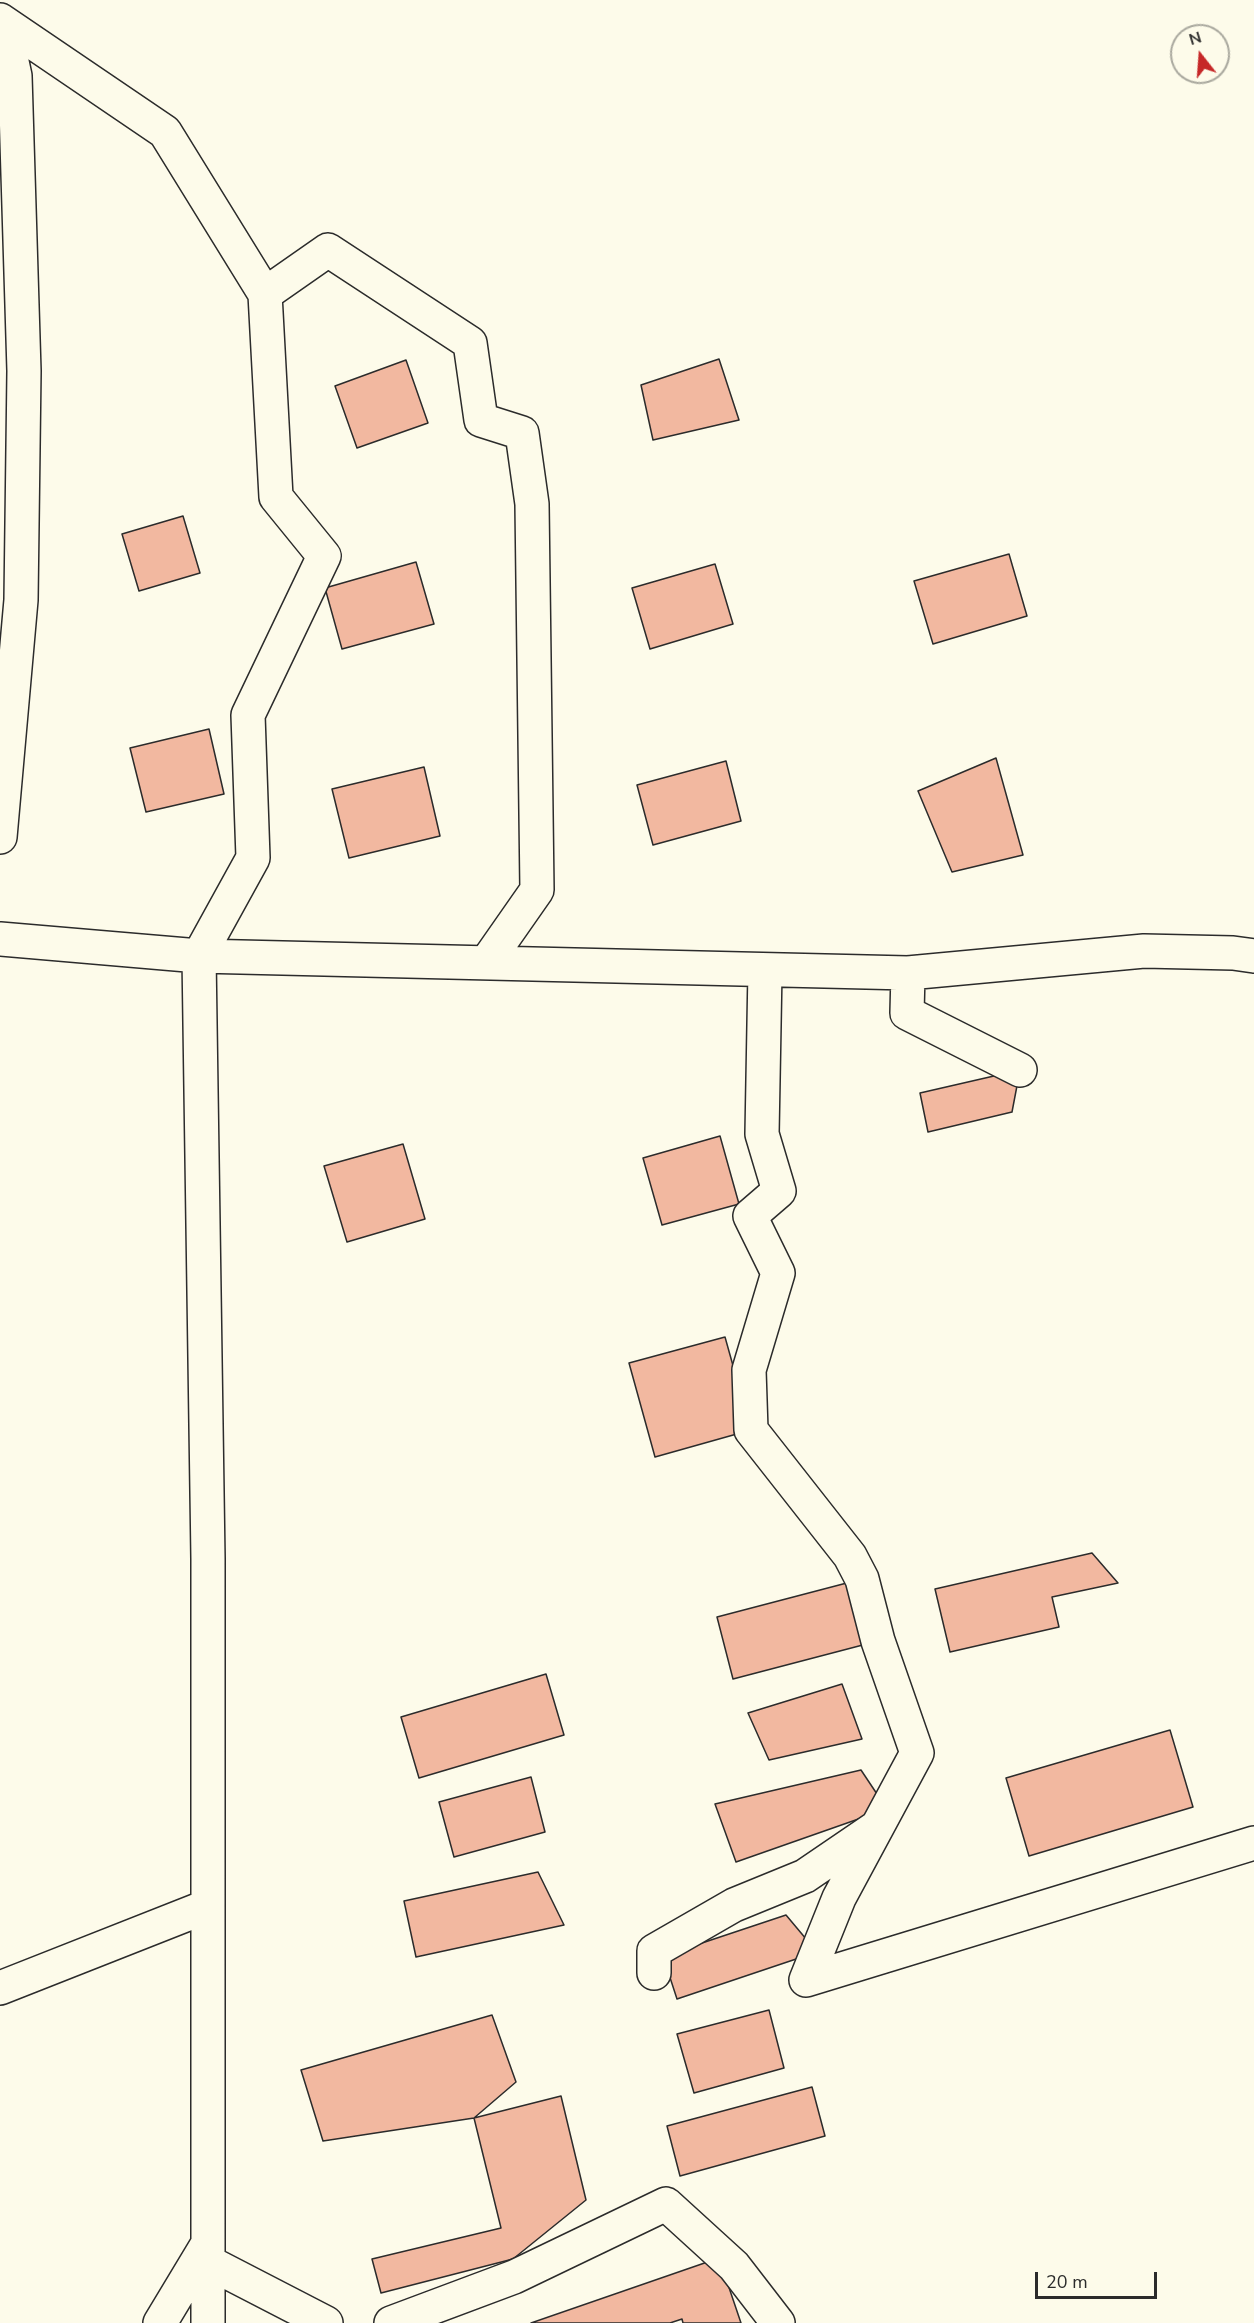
<!DOCTYPE html>
<html>
<head>
<meta charset="utf-8">
<style>
  body { margin:0 }
  #map { position:relative; width:1254px; height:2323px; overflow:hidden; background:#fdfbea; font-family:"Nunito Sans",sans-serif }
  canvas { display:block }
  .north { position:absolute; left:1170px; top:24px; width:60px; height:60px; box-sizing:border-box; background:#fdfbea; border:2px solid #a9a89e; border-radius:50%; rotate:343deg; font-size:16px; font-weight:700; line-height:24px; text-align:center; color:#2b2b2b }
  .north::after { content:''; display:block; margin:auto; width:21px; height:27px; background:#c62828; clip-path:polygon(50% 0,100% 100%,50% 72%,0 100%) }
  .scale { position:absolute; left:1035px; top:2272px; width:122px; height:27px; box-sizing:border-box; border:3px solid #2b2b2b; border-top:0; padding-left:8px; font-size:18px; line-height:21px; white-space:nowrap; color:#2b2b2b; -webkit-text-stroke:4px #fdfbea; paint-order:stroke }
</style>
</head>
<body>
<div id="map">
<canvas width="1254" height="2323"></canvas>
<div class="north">N</div>
<div class="scale">20 m</div>
</div>
<script>
const g = document.querySelector('canvas').getContext('2d');
g.lineJoin = 'round';
function fill(path, color) {
  g.fillStyle = color;
  g.fill(path, 'evenodd');
}
function poly(rows) {
  const path = new Path2D();
  for (const r of rows) {
    path.moveTo(r[0], r[1]);
    for (let i = 2; i < r.length; i += 2) path.lineTo(r[i], r[i + 1]);
  }
  return path;
}
function strokePath(path, color, width, dash) {
  g.strokeStyle = color;
  g.lineWidth = width;
  g.lineCap = dash ? 'butt' : 'round';
  g.setLineDash(dash || []);
  g.stroke(path);
}
const building = poly([
  [719,359,739,420,653,440,641,385,719,359],
  [406,360,428,423,357,448,335,386,406,360],
  [183,516,200,573,139,591,122,534,183,516],
  [1009,554,1027,616,933,644,914,581,1009,554],
  [416,562,434,624,342,649,325,588,416,562],
  [715,564,733,624,650,649,632,588,715,564],
  [209,729,224,794,146,812,130,748,209,729],
  [996,758,1023,855,952,872,918,791,996,758],
  [726,761,741,821,653,845,637,785,726,761],
  [424,767,440,836,349,858,332,789,424,767],
  [1020,1070,1012,1112,928,1132,920,1093,1020,1070],
  [720,1136,739,1204,662,1225,643,1158,720,1136],
  [403,1144,425,1219,347,1242,324,1166,403,1144],
  [725,1337,751,1430,655,1457,629,1363,725,1337],
  [1092,1553,1118,1583,1052,1597,1059,1627,950,1652,935,1589,1092,1553],
  [862,1579,878,1641,733,1679,717,1617,862,1579],
  [546,1674,564,1735,419,1778,401,1717,546,1674],
  [842,1684,862,1739,769,1760,748,1713,842,1684],
  [1170,1730,1193,1807,1029,1856,1006,1778,1170,1730],
  [861,1770,887,1809,736,1862,715,1804,861,1770],
  [531,1777,545,1832,454,1857,439,1802,531,1777],
  [538,1872,564,1925,416,1957,404,1901,538,1872],
  [786,1915,817,1952,677,1999,663,1956,786,1915],
  [769,2010,784,2068,694,2093,677,2034,769,2010],
  [492,2015,516,2082,474,2118,323,2141,301,2070,492,2015],
  [812,2087,825,2136,680,2176,667,2126,812,2087],
  [561,2096,586,2200,513,2259,381,2293,372,2259,501,2228,474,2118,561,2096],
  [719,2258,741,2323,683,2323,682,2319,670,2323,531,2323,719,2258]
]);
fill(building, '#f2b8a0');
strokePath(building, '#2b2b2b', 1.5);
const minor = poly([
  [0,20,165,132,265,294,276,497,324,556,248,715,253,858,199,956,208,1559,208,2323],
  [0,25,8,43,15,76,24,371,21,600,0,837],
  [265,294,328,250,470,343,481,420,522,433,532,504,537,890,486,963],
  [0,939,199,956,908,973,1144,951,1233,953,1254,956],
  [765,970,762,1134,779,1191,750,1216,778,1273,749,1370,751,1430,850,1556,862,1579,878,1641,917,1753,839,1898,806,1980,1254,1843],
  [908,973,907,1013,1020,1070],
  [654,1973,654,1951,734,1905,805,1876,874,1829],
  [0,1988,208,1906],
  [208,2262,326,2323],
  [160,2323,207,2245],
  [391,2323,514,2277,666,2204,734,2266,778,2323]
]);
strokePath(minor, '#2b2b2b', 36);
strokePath(minor, '#fdfbea', 33);
</script>
</body>
</html>
